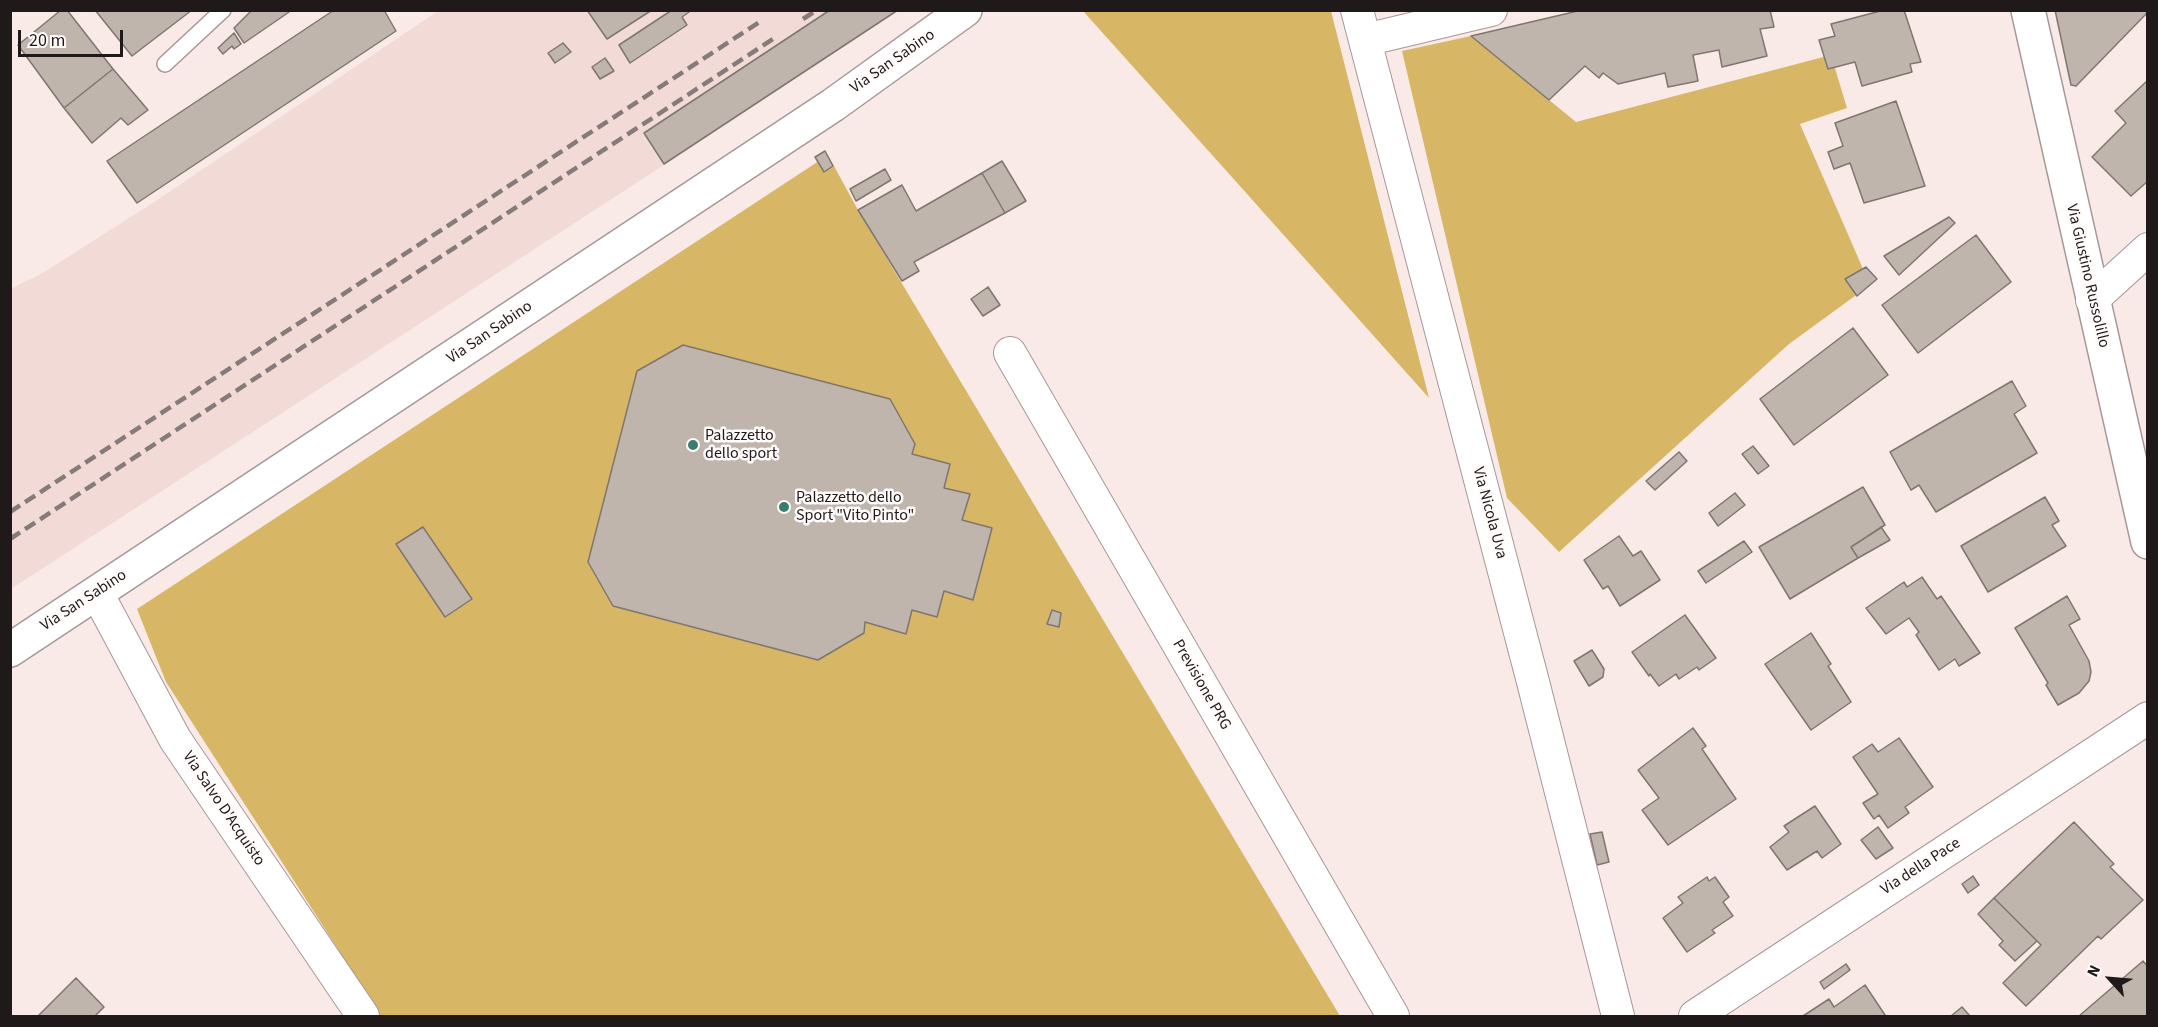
<!DOCTYPE html>
<html>
<head>
<meta charset="utf-8">
<style>
  body { margin:0 }
  #map { position:relative; width:2158px; height:1027px; overflow:hidden; background:#f9eae8; font-family:"Source Sans 3",sans-serif }
  canvas { display:block }
  .frame { position:absolute; inset:0; border:12px solid #1f1a19; pointer-events:none }
  .north { position:absolute; left:2080px; top:949px; width:60px; height:60px; -webkit-text-stroke:4px #fefbfa; paint-order:stroke; rotate:296deg; font-size:16px; font-weight:700; line-height:24px; text-align:center; color:#1f1a19 }
  .north::after { content:''; display:block; margin:auto; width:21px; height:27px; background:#1f1a19; clip-path:polygon(50% 0,100% 100%,50% 72%,0 100%) }
  .scale { position:absolute; left:18px; top:30px; width:105px; height:27px; box-sizing:border-box; border:3px solid #1f1a19; border-top:0; padding-left:8px; font-size:18px; line-height:21px; white-space:nowrap; color:#1f1a19; -webkit-text-stroke:4px #fefbfa; paint-order:stroke }
</style>
</head>
<body>
<div id="map">
<canvas width="2158" height="1027"></canvas>
<div class="frame"></div>
<div class="north">N</div>
<div class="scale">20 m</div>
</div>
<script>
const g = document.querySelector('canvas').getContext('2d');
g.lineJoin = 'round';
function fill(path, color) {
  g.fillStyle = color;
  g.fill(path, 'evenodd');
}
function poly(rows) {
  const path = new Path2D();
  for (const r of rows) {
    path.moveTo(r[0], r[1]);
    for (let i = 2; i < r.length; i += 2) path.lineTo(r[i], r[i + 1]);
  }
  return path;
}
function strokePath(path, color, width, dash) {
  g.strokeStyle = color;
  g.lineWidth = width;
  g.lineCap = dash ? 'butt' : 'round';
  g.setLineDash(dash || []);
  g.stroke(path);
}
function write(font, color, halo, rows, align = 'center') {
  g.font = font + ' "Source Sans 3",sans-serif';
  g.lineWidth = 5;
  g.setLineDash([]);
  g.textBaseline = 'middle';
  g.strokeStyle = halo;
  g.fillStyle = color;
  for (const [text, x, y, turn = 0] of rows) {
    g.save();
    g.translate(x, y);
    g.rotate((+turn || 0) * Math.PI / 180);
    g.textAlign = isNaN(turn) ? turn : align;
    if (halo) g.strokeText(text, 0, 0);
    g.fillText(text, 0, 0);
    g.restore();
  }
}
fill(poly([
  [438,11,898,11,661,167,11,589,10,289,41,274,148,206]
]), '#f2dbd7');
fill(poly([
  [1083,11,1331,11,1429,398,1231,176],
  [1471,36,1576,122,1831,55,1847,108,1800,124,1870,285,1789,344,1559,552,1507,498,1402,51],
  [828,155,858,210,1340,1016,381,1016,166,682,137,609]
]), '#d7b766');
const building = poly([
  [61,10,67,10,113,69,64,108,18,45,61,10],
  [95,10,192,10,132,56,95,10],
  [252,10,292,10,244,43,234,28,252,10],
  [334,10,384,10,396,31,137,203,107,161,334,10],
  [587,10,652,10,607,39,587,10],
  [672,10,692,10,682,17,687,25,630,63,619,45,672,10],
  [830,10,898,10,664,164,644,133,830,10],
  [1582,10,1770,10,1774,27,1760,29,1767,56,1722,67,1719,50,1693,55,1698,81,1668,87,1665,73,1618,84,1603,73,1599,78,1585,66,1549,100,1471,36,1582,10],
  [1884,10,1904,10,1921,62,1910,64,1912,72,1862,86,1855,62,1828,69,1819,40,1835,36,1831,24,1884,10],
  [2055,10,2148,10,2148,12,2076,86,2071,85,2055,10],
  [234,33,241,44,234,49,232,46,223,54,218,48,234,33],
  [563,43,571,52,555,63,548,53,563,43],
  [605,58,614,71,600,79,592,67,605,58],
  [113,69,148,110,128,125,121,118,92,143,64,108,113,69],
  [2148,80,2148,181,2131,196,2092,157,2126,123,2115,111,2148,80],
  [1896,101,1925,186,1864,203,1850,163,1834,169,1828,152,1843,146,1835,123,1896,101],
  [825,151,833,166,824,172,815,157,825,151],
  [1002,161,1026,201,1005,213,982,173,1002,161],
  [885,169,891,180,856,201,850,189,885,169],
  [982,173,1005,213,914,262,919,271,902,281,858,210,902,185,916,211,982,173],
  [1949,217,1955,223,1899,275,1884,256,1949,217],
  [1976,235,2011,282,1918,353,1882,305,1976,235],
  [1866,267,1877,279,1857,296,1845,279,1866,267],
  [988,287,1000,305,983,316,971,299,988,287],
  [1853,328,1888,375,1794,445,1760,399,1853,328],
  [683,345,890,399,915,444,912,454,950,464,944,488,970,494,962,520,992,528,973,600,944,591,937,617,912,610,906,634,865,622,864,633,818,660,613,606,588,562,637,371,683,345],
  [2012,381,2026,406,2014,414,2037,453,1936,512,1919,485,1911,490,1890,452,2012,381],
  [1753,446,1769,466,1758,474,1742,454,1753,446],
  [1679,452,1687,461,1655,490,1646,481,1679,452],
  [1863,487,1885,525,1851,547,1858,558,1790,599,1759,547,1863,487],
  [1735,493,1745,505,1718,526,1709,513,1735,493],
  [2045,497,2059,521,2052,525,2066,546,1988,592,1961,546,2045,497],
  [423,527,472,599,445,617,396,544,423,527],
  [1881,527,1890,540,1858,558,1851,547,1881,527],
  [1619,536,1633,556,1641,551,1660,580,1620,606,1608,586,1603,589,1584,560,1619,536],
  [1744,541,1752,552,1706,583,1698,571,1744,541],
  [1922,577,1937,599,1941,596,1980,653,1959,666,1955,659,1939,670,1916,635,1919,632,1909,618,1886,634,1866,608,1904,582,1907,587,1922,577],
  [2067,596,2080,619,2069,625,2089,661,2091,672,2089,681,2079,693,2058,705,2046,685,2048,683,2015,628,2067,596],
  [1052,610,1061,613,1059,627,1047,624,1052,610],
  [1685,615,1716,658,1699,670,1697,667,1679,679,1676,674,1659,686,1650,674,1649,676,1632,652,1685,615],
  [1811,633,1831,664,1828,666,1851,702,1811,730,1765,664,1811,633],
  [1592,650,1604,669,1603,677,1589,686,1574,661,1592,650],
  [1693,728,1706,746,1702,749,1736,799,1668,845,1642,810,1659,798,1638,770,1693,728],
  [1899,738,1933,787,1905,807,1909,813,1888,828,1879,815,1874,819,1863,803,1878,794,1853,757,1872,744,1878,752,1899,738],
  [1815,806,1841,844,1822,858,1817,851,1787,870,1770,847,1789,832,1784,826,1815,806],
  [2074,822,2114,864,2110,867,2143,900,2101,939,2098,936,2026,1006,2003,983,2041,945,1994,898,2074,822],
  [1878,827,1893,848,1876,859,1861,840,1878,827],
  [1602,832,1609,862,1597,865,1590,834,1602,832],
  [1973,876,1979,885,1968,893,1962,884,1973,876],
  [1707,877,1709,881,1715,877,1729,897,1723,902,1733,916,1712,930,1715,933,1687,952,1663,918,1683,903,1678,897,1707,877],
  [1994,898,2037,941,2015,961,1999,945,2003,941,1978,914,1994,898],
  [2143,961,2148,967,2147,1016,2079,1016,2143,961],
  [1846,964,1850,970,1824,989,1820,982,1846,964],
  [76,978,104,1007,95,1016,38,1016,76,978],
  [1865,985,1885,1015,1883,1016,1803,1016,1829,999,1834,1007,1865,985],
  [1962,1007,1970,1016,1951,1016,1962,1007]
]);
fill(building, '#c0b5ad');
strokePath(building, '#7f766f', 1.5);
const lane = poly([
  [165,64,223,10]
]);
const street = poly([
  [1357,10,1532,678,1618,1016],
  [1365,40,1491,10],
  [2092,300,2148,249],
  [1010,353,1393,1016],
  [97,593,175,739,363,1016],
  [1695,1016,2148,718]
]);
const secondary = poly([
  [2028,10,2148,542],
  [10,650,833,105,965,10]
]);
strokePath(lane, '#a59896', 18);
strokePath(street, '#a59896', 34);
strokePath(secondary, '#a59896', 36);
strokePath(lane, '#fff', 15);
strokePath(street, '#fff', 32);
strokePath(secondary, '#fff', 33);
strokePath(poly([
  [803,19,817,10],
  [10,512,761,21],
  [10,539,773,39]
]), '#857b7a', 4.5, [12, 6]);
for (const [x, y, r, color] of [
  [693,445,6,"#3a7c6e"],
  [784,507,6,"#3a7c6e"]
]) {
  const dot = new Path2D();
  dot.arc(x, y, r, 0, 2 * Math.PI);
  g.fillStyle = color;
  g.fill(dot);
  strokePath(dot, '#fefbfa', 2);
}
write('16px', '#1f1a19', '#fefbfa', [
  ["Via San Sabino",893,62,-35],
  ["Via Giustino Russolillo",2087,276,77],
  ["Via San Sabino",490,333,-34],
  ["Via Nicola Uva",1489,513,75],
  ["Via San Sabino",84,601,-33],
  ["Previsione PRG",1201,685,60],
  ["Via Salvo D'Acquisto",223,809,56],
  ["Via della Pace",1921,867,-33]
]);
write('16px', '#1f1a19', '#fefbfa', [
  ["Palazzetto",705,436],
  ["dello sport",705,454],
  ["Palazzetto dello",796,498],
  ["Sport \"Vito Pinto\"",796,516]
], 'left');
</script>
</body>
</html>
